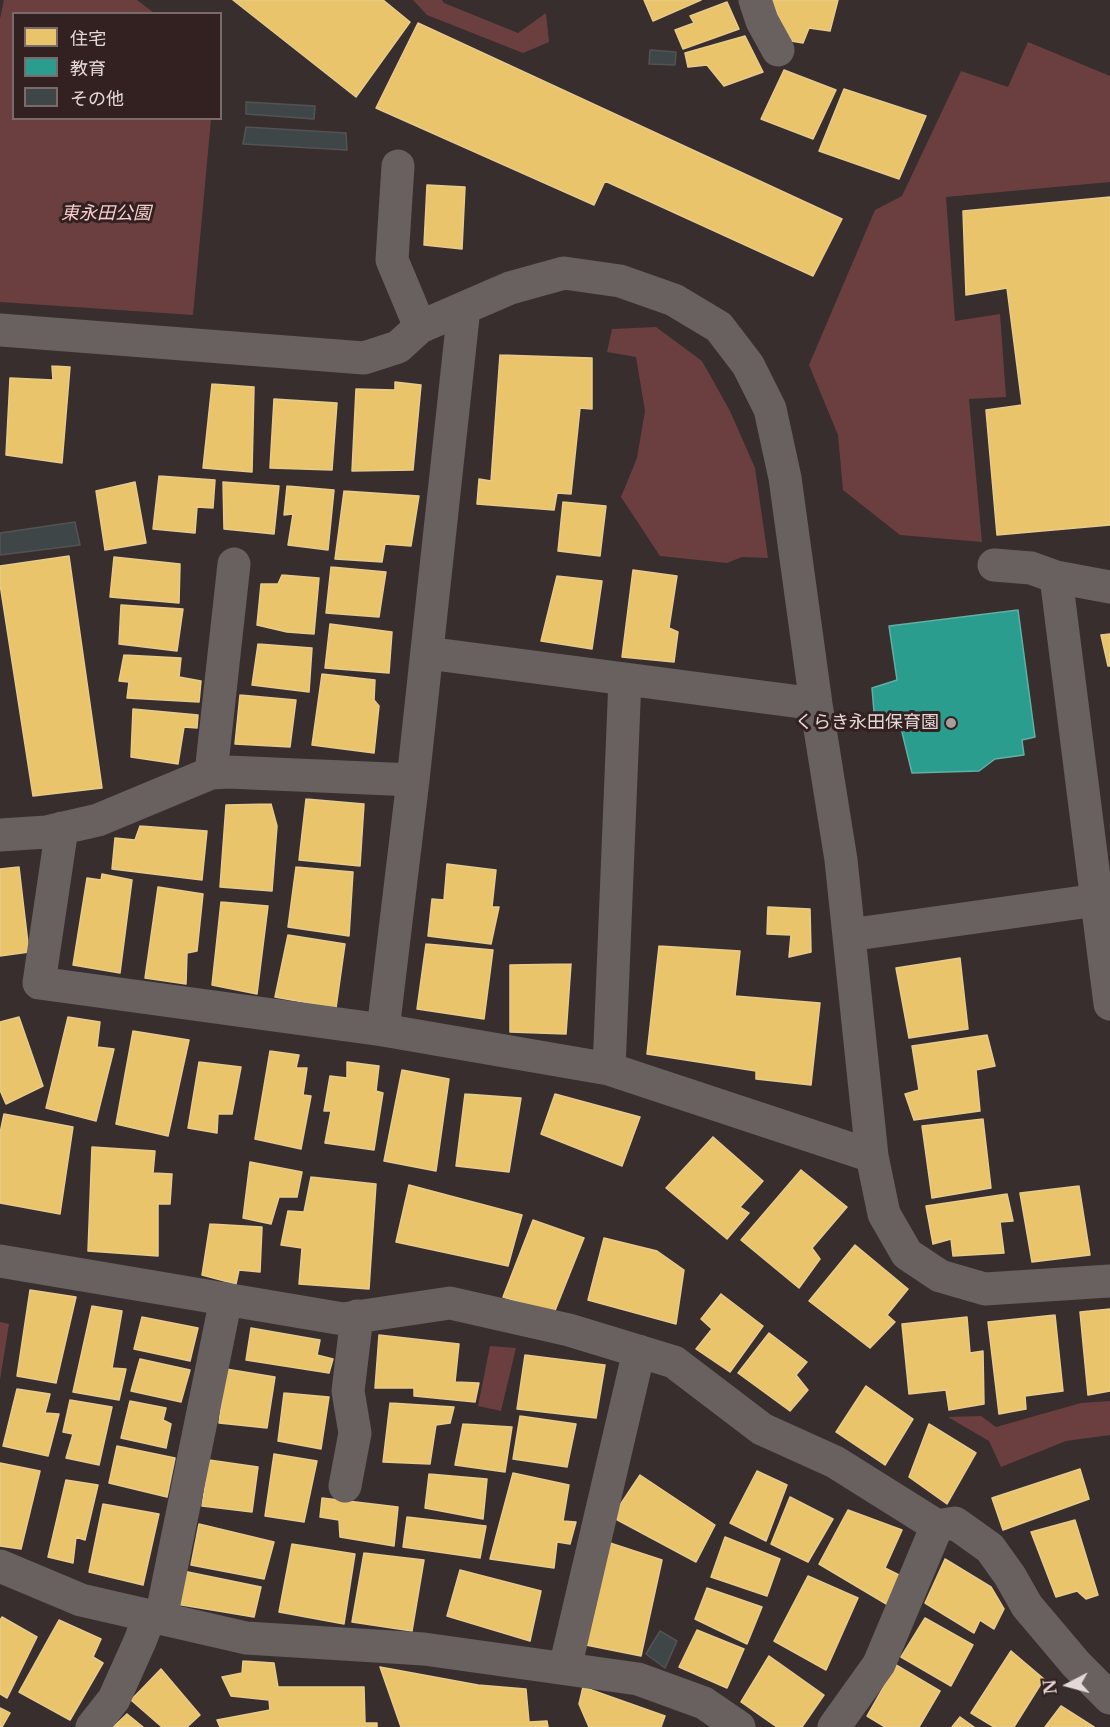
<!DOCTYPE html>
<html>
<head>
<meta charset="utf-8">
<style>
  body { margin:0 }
  #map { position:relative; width:1110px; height:1727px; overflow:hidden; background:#382e2e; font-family:"Libre Baskerville","Noto Sans JP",serif }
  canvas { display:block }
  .legend { position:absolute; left:12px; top:12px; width:210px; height:108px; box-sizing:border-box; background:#322120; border:2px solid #7a6b6a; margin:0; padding:8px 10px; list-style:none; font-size:18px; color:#e5d9d8 }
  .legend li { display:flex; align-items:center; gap:12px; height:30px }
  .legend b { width:30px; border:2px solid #7a6b6a }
  .north { position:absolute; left:1038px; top:1655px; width:60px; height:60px; -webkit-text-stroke:4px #322120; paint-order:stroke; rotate:264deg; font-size:16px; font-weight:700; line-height:24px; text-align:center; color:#e5d9d8 }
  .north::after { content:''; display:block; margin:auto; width:21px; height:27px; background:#e5d9d8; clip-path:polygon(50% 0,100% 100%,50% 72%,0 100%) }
</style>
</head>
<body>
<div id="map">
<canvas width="1110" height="1727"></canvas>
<ul class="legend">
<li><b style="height:16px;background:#e9c46a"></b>住宅</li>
<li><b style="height:16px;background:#2a9d8f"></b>教育</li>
<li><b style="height:16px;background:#3e4648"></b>その他</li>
</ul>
<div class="north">N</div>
</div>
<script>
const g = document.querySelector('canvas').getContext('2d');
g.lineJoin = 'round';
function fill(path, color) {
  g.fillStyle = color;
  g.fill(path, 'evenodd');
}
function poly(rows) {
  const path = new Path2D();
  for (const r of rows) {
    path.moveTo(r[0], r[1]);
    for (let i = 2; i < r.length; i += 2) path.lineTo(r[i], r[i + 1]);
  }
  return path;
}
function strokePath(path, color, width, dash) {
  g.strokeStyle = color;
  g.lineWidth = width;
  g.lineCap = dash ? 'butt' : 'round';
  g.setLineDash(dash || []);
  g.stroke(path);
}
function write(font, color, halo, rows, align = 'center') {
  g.font = font + ' "Libre Baskerville","Noto Sans JP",serif';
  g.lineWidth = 6;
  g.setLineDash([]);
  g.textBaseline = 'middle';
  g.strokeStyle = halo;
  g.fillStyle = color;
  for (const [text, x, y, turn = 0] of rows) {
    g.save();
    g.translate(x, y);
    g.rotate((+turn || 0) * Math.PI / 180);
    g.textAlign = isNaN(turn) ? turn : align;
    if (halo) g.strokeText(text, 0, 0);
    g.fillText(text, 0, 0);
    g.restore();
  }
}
fill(poly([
  [4,0,137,0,154,13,14,14,14,118,211,119,193,315,0,302,0,19],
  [413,0,442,0,444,3,518,33,546,13,549,42,523,53,427,15],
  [1028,42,1110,76,1110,182,946,197,955,321,1000,314,1006,397,969,399,982,542,900,535,843,490,838,435,809,365,875,210,902,196,961,71,1008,87],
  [656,327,702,361,730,411,755,468,768,558,742,557,727,563,660,556,621,497,637,458,645,411,636,357,607,352,612,329],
  [0,1322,9,1324,0,1380],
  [490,1346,516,1348,501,1411,478,1406],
  [1110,1401,1110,1435,1066,1441,1001,1467,989,1441,948,1417,981,1416,996,1427,1081,1403]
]), '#6b3f3f');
const homes = poly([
  [233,0,383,0,410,22,356,97,233,0],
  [644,0,701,0,653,21,644,0],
  [771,0,838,0,830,31,809,28,803,43,779,39,772,22,777,12,768,8,771,0],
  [727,2,739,29,683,49,675,30,694,23,690,16,727,2],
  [418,23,842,219,813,276,605,181,594,205,376,108,418,23],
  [745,36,763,72,724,86,707,65,688,67,685,53,745,36],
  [784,70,836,90,813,139,761,119,784,70],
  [844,89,926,116,899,179,819,151,844,89],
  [427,185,465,187,462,249,424,245,427,185],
  [1110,197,1110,525,997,535,986,410,1022,405,1007,288,966,295,963,211,1110,197],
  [500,355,592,358,592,409,580,408,571,494,557,493,554,510,477,504,479,479,491,481,500,355],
  [52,366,70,367,62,463,6,455,10,378,53,380,52,366],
  [395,382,421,385,413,470,352,471,356,389,395,390,395,382],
  [212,384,254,387,252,472,203,468,212,384],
  [274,399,337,403,332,470,270,468,274,399],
  [159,476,215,480,213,508,197,507,195,533,153,529,159,476],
  [135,482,146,543,105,550,96,491,135,482],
  [223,482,279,486,274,534,224,529,223,482],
  [287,486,334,490,328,550,288,545,293,514,284,515,287,486],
  [344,491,419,496,411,546,385,544,382,562,335,559,344,491],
  [563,502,606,506,600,556,558,551,563,502],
  [69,556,102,788,33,796,0,584,0,566,69,556],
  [114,557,180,564,179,603,110,597,114,557],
  [331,567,386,572,379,617,326,613,331,567],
  [633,570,677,576,669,628,678,632,674,662,622,657,633,570],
  [282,575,319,578,314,634,287,632,257,625,261,584,278,584,282,575],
  [557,576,602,581,592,649,541,641,557,576],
  [121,605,183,609,177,651,119,644,121,605],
  [330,624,392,632,389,673,325,668,330,624],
  [1110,634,1110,666,1108,666,1101,635,1110,634],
  [258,644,312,648,309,692,252,685,258,644],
  [124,655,181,658,179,677,201,681,199,702,127,698,129,682,119,681,124,655],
  [322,674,375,680,374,700,379,706,374,753,312,745,322,674],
  [240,695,296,700,290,747,235,744,240,695],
  [133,709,198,715,197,728,184,727,178,764,131,757,133,709],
  [306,799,364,804,360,866,299,860,306,799],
  [271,804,277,826,272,891,220,887,226,805,271,804],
  [140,826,207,831,202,880,112,869,115,838,135,840,140,826],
  [447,864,496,870,492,907,499,907,491,944,428,936,432,899,444,900,447,864],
  [19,867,29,952,0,956,0,869,19,867],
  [296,867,353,872,349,936,288,927,296,867],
  [102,874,132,880,120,973,73,965,87,878,101,880,102,874],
  [158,887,203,894,197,951,187,953,186,984,145,978,158,887],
  [221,902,268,906,257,994,212,985,221,902],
  [768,907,810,909,811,952,789,957,791,935,767,934,768,907],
  [288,935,345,944,336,1008,275,997,288,935],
  [426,944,493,950,484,1019,417,1009,426,944],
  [659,946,740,951,735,996,820,1003,811,1085,756,1079,756,1071,647,1054,659,946],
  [960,958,968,1029,909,1038,896,968,960,958],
  [571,964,566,1034,510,1032,510,965,571,964],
  [19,1017,43,1086,6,1104,0,1090,0,1022,19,1017],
  [68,1017,100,1022,97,1047,114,1049,96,1121,46,1108,68,1017],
  [133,1031,189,1040,168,1136,116,1124,133,1031],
  [987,1035,995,1066,976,1070,980,1111,914,1120,905,1094,919,1090,912,1046,987,1035],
  [270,1051,299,1055,296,1068,307,1068,303,1095,311,1096,301,1149,255,1139,270,1051],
  [199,1062,241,1067,232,1114,218,1114,217,1133,188,1128,199,1062],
  [347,1062,379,1066,376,1091,383,1093,374,1150,325,1143,331,1111,324,1111,330,1076,347,1078,347,1062],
  [402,1070,449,1079,436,1171,384,1161,402,1070],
  [465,1094,521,1098,509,1172,456,1166,465,1094],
  [555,1094,640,1117,622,1166,541,1134,555,1094],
  [4,1114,73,1127,60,1214,0,1203,0,1133,4,1114],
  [983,1119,991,1188,932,1198,922,1126,983,1119],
  [713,1137,763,1181,740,1207,749,1213,727,1239,666,1188,713,1137],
  [92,1147,155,1151,153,1173,172,1174,170,1204,158,1204,158,1256,88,1251,92,1147],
  [250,1162,302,1172,297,1197,279,1197,271,1224,243,1218,250,1162],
  [801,1170,847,1207,812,1248,820,1259,799,1288,741,1240,801,1170],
  [311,1177,376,1184,369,1289,299,1284,302,1248,281,1245,288,1211,304,1212,311,1177],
  [409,1185,522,1215,508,1266,396,1242,409,1185],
  [1079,1186,1090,1255,1032,1262,1020,1193,1079,1186],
  [1007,1194,1013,1221,1000,1222,1004,1253,953,1256,951,1239,933,1244,926,1206,1007,1194],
  [533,1220,584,1238,554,1313,503,1297,533,1220],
  [210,1224,262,1227,260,1272,239,1270,236,1284,202,1275,210,1224],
  [604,1238,657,1251,684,1270,676,1324,588,1300,604,1238],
  [855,1245,908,1289,887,1315,895,1322,870,1348,809,1301,855,1245],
  [30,1290,76,1297,56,1383,17,1376,30,1290],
  [721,1294,763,1326,730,1372,696,1349,712,1329,701,1319,721,1294],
  [92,1306,122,1311,112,1368,126,1369,119,1400,73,1392,92,1306],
  [1110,1309,1110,1391,1088,1395,1080,1312,1110,1309],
  [1055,1315,1063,1391,1025,1396,1026,1409,999,1414,988,1322,1055,1315],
  [142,1317,198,1328,190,1361,134,1349,142,1317],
  [967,1317,970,1353,983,1351,984,1404,949,1410,946,1390,909,1394,902,1324,967,1317],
  [251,1328,320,1340,317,1355,333,1359,329,1373,246,1360,251,1328],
  [769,1333,807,1362,796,1375,808,1390,790,1411,738,1373,769,1333],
  [379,1335,459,1344,455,1382,479,1383,475,1402,414,1396,414,1388,375,1388,379,1335],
  [525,1355,605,1365,596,1418,517,1409,525,1355],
  [140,1359,190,1370,181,1402,131,1391,140,1359],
  [226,1369,275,1377,267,1428,219,1423,226,1369],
  [866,1386,913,1419,885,1465,836,1432,866,1386],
  [17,1389,50,1394,45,1413,59,1414,48,1456,3,1446,17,1389],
  [284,1393,329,1397,321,1449,278,1441,284,1393],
  [70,1400,112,1407,99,1465,66,1458,73,1434,63,1432,70,1400],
  [130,1401,166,1408,163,1420,171,1424,166,1448,121,1438,130,1401],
  [390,1403,454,1407,450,1423,436,1425,430,1464,383,1462,390,1403],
  [520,1416,576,1424,567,1467,513,1459,520,1416],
  [463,1424,512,1427,505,1472,455,1465,463,1424],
  [929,1424,976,1453,947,1504,909,1477,929,1424],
  [117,1446,175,1458,167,1497,109,1483,117,1446],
  [274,1454,317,1461,304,1522,265,1516,274,1454],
  [209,1460,258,1467,252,1512,202,1506,209,1460],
  [0,1463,40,1471,21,1549,0,1546,0,1463],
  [1080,1469,1089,1499,1003,1530,992,1498,1080,1469],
  [757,1471,787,1485,766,1541,730,1523,757,1471],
  [513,1473,569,1485,563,1521,576,1522,570,1544,557,1542,554,1568,490,1559,513,1473],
  [429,1474,487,1479,483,1519,425,1508,429,1474],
  [640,1475,715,1525,696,1562,612,1517,640,1475],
  [66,1480,98,1485,85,1540,76,1537,73,1563,48,1557,66,1480],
  [790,1497,833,1519,808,1562,771,1544,790,1497],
  [322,1498,398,1507,394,1546,340,1537,339,1520,320,1517,322,1498],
  [103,1504,159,1514,143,1585,89,1572,103,1504],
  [848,1510,902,1530,885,1568,903,1577,888,1605,819,1564,848,1510],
  [407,1517,486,1526,480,1558,403,1547,407,1517],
  [1075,1520,1098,1595,1086,1599,1077,1591,1056,1597,1031,1532,1075,1520],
  [199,1524,274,1542,264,1579,191,1565,199,1524],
  [725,1537,780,1559,767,1596,711,1577,725,1537],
  [604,1541,662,1560,641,1656,581,1644,604,1541],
  [292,1544,355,1554,344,1624,279,1612,292,1544],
  [364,1553,424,1560,412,1631,352,1622,364,1553],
  [945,1559,991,1587,1004,1609,994,1629,980,1620,974,1633,925,1603,945,1559],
  [460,1570,541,1591,530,1641,447,1616,460,1570],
  [183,1571,261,1587,254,1617,176,1604,183,1571],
  [808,1576,858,1598,826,1670,774,1641,808,1576],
  [707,1588,762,1607,747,1644,695,1619,707,1588],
  [2,1617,37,1637,7,1698,0,1694,0,1620,2,1617],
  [925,1618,973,1645,951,1686,901,1657,925,1618],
  [59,1620,101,1639,93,1657,103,1663,70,1720,19,1692,59,1620],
  [697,1630,744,1649,727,1688,679,1667,697,1630],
  [1011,1651,1044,1679,1014,1727,994,1727,971,1713,1011,1651],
  [769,1656,824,1695,802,1727,777,1727,741,1702,769,1656],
  [243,1661,274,1663,278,1687,364,1687,365,1723,377,1723,377,1727,220,1727,217,1720,270,1710,269,1700,231,1696,222,1677,242,1673,243,1661],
  [896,1665,940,1691,919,1727,885,1727,867,1716,896,1665],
  [380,1667,478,1685,526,1689,529,1722,547,1721,548,1727,401,1727,380,1667],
  [161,1669,200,1715,187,1727,162,1727,131,1700,161,1669],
  [583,1687,665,1716,661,1727,589,1727,579,1704,583,1687],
  [1061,1706,1094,1727,1045,1727,1061,1706],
  [0,1708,10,1713,2,1727,0,1727,0,1708],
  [127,1714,143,1727,113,1727,127,1714],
  [960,1717,974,1727,952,1727,960,1717]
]);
fill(homes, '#e9c46a');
strokePath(homes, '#e8ca8b', 1.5);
const schools = poly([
  [1018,610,1035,737,1022,740,1024,755,995,759,979,771,912,773,899,720,875,724,872,688,897,680,889,626,1018,610]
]);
fill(schools, '#2a9d8f');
strokePath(schools, '#62afa5', 1.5);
const building = poly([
  [650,50,676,52,675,65,649,64,650,50],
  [246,102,315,106,314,119,246,114,246,102],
  [246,127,346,133,347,150,243,144,246,127],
  [75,522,80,545,0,555,0,533,75,522],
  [660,1631,677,1641,665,1668,646,1654,660,1631]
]);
fill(building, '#3e4648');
strokePath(building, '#545354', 1.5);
strokePath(poly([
  [755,0,762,21,778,50],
  [398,166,392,260,420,327],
  [0,330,364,358,398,347,420,327,510,288,564,273,620,281,674,300,719,327,748,365,770,409,785,478,816,704,841,860,872,1156,884,1214,907,1254,940,1276,985,1289,1110,1281],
  [994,565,1031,568,1056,577,1110,587],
  [1056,577,1110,1004],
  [427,653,816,704],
  [211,773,234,564],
  [62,828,39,983,383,1030,609,1069,872,1156],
  [0,835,46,832,98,820,211,773,228,772,413,780],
  [849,935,1097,900],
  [383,1030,413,780,464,308],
  [609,1069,625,679],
  [0,1261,343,1319,450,1303,569,1330,674,1362,762,1429,835,1462,937,1526,955,1523,990,1548,1010,1576,1027,1606,1076,1664,1110,1698],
  [345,1486,355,1433,348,1391,357,1316],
  [0,1566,81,1600,246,1638,424,1649,638,1679,704,1703,739,1727],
  [161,1618,226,1299],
  [565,1668,639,1351],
  [92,1727,114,1699,140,1641,150,1615],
  [834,1727,879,1664,937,1526]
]), '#686160', 33);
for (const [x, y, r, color] of [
  [951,723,6,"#a89d9c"]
]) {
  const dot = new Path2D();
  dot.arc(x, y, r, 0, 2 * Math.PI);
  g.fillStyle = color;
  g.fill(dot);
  strokePath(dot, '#322120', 2);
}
write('italic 18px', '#f7cecc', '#322120', [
  ["東永田公園",106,214]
]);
write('18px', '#e5d9d8', '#322120', [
  ["くらき永田保育園",939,723]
], 'right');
</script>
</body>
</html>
